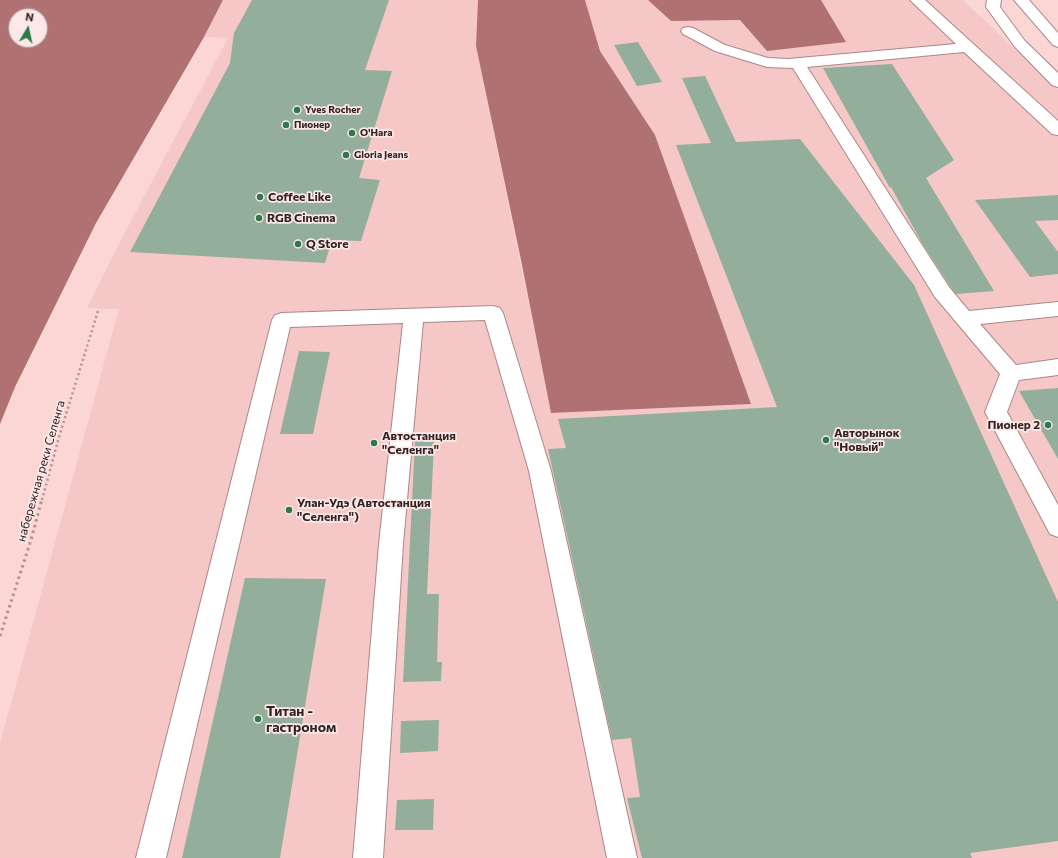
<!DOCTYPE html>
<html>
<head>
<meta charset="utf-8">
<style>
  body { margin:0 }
  #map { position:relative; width:1058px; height:858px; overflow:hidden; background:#fcd6d5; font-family:Commissioner,sans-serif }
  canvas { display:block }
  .north { position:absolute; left:8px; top:8px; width:40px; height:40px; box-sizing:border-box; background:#fee7e7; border:1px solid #ac9999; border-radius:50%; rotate:9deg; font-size:11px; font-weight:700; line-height:16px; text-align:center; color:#302323 }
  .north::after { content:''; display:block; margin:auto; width:14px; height:18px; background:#2c7a4a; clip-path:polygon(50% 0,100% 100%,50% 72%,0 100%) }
</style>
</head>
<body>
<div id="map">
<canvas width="1058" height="858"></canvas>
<div class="north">N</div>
</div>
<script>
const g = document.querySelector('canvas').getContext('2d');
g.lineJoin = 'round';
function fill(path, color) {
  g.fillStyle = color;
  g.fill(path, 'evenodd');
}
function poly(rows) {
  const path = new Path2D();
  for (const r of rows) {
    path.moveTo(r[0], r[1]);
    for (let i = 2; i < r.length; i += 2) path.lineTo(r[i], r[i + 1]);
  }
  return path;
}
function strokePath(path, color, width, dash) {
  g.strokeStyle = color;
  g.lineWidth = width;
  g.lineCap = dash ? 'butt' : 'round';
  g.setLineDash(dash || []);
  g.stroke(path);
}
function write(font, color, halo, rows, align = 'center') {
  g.font = font + ' Commissioner,sans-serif';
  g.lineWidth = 3.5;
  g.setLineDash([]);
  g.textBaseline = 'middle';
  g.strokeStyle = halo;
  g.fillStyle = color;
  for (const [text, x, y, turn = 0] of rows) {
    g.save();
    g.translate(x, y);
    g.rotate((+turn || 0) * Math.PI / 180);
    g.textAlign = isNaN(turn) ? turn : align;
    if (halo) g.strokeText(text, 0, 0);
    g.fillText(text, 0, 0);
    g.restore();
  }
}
fill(poly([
  [223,0,478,0,476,46,551,413,751,404,655,135,600,51,585,0,648,0,671,21,740,20,846,42,821,0,963,0,1058,89,1058,858,0,858,0,743,119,309,87,308,113,255,228,38,204,37]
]), '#f5c8c7');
fill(poly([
  [0,0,223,0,204,37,96,223,15,387,0,424],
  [16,16,40,16,40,40,16,40],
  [478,0,585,0,600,51,655,135,751,404,551,413,521,260,476,46],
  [648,0,821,0,846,42,767,51,740,20,671,21]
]), '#b07172');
fill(poly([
  [252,0,389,0,365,70,392,71,359,178,380,180,361,241,332,240,325,263,130,252,230,63,234,33],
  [638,42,662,82,637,86,614,45],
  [892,64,954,160,926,178,994,291,956,294,950,286,922,243,891,187,890,188,823,68],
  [705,76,736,142,800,139,914,285,1058,602,1058,841,970,853,972,858,642,858,627,798,640,797,631,738,612,740,548,449,566,448,558,419,777,407,676,145,711,143,682,78],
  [1058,195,1058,220,1035,221,1058,252,1058,274,1030,277,975,200],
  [299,351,330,352,313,434,280,434],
  [1058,388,1058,459,1019,391],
  [415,441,434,442,427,594,439,594,437,662,442,662,441,681,403,682],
  [245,578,326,579,280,858,182,858],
  [439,720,438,751,400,753,401,721],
  [434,799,433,830,395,830,397,800]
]), '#93ae9a');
const minor = poly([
  [910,0,925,0,1058,121,1058,135,1052,134,964,52,807,67,949,287,969,311,1058,302,1058,316,980,324,1016,365,1058,359,1058,375,1019,380,1007,412,1058,505,1058,537,1050,534,985,412,1000,374,935,297,793,68,767,67,715,51,683,34,681,31,683,28,688,27,693,28,725,45,768,58,788,59,956,44,910,0],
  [987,0,1001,0,1000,7,1025,41,1058,73,1058,87,1052,85,1015,47,986,7,987,0],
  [1014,0,1029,0,1058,33,1058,47,1053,45,1014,0],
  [493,306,500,308,503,313,551,471,637,858,607,858,529,471,485,320,423,322,403,544,383,858,353,858,379,544,403,323,290,327,166,858,136,858,272,320,275,315,282,313,493,306]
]);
strokePath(minor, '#aa8787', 2);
strokePath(poly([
  [42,500,59,437,98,311]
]), '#af9292', 2.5, [2, 3]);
strokePath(poly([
  [0,636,31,540,42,499]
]), '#af9292', 3, [2.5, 3.5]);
fill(minor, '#fff');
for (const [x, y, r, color] of [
  [297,110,4,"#2c7a4a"],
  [286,125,4,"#2c7a4a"],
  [352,133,4,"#2c7a4a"],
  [346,155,4,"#2c7a4a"],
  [260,197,4,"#2c7a4a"],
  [259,218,4,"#2c7a4a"],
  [298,244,4,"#2c7a4a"],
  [1048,425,4,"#2c7a4a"],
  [826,440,4,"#2c7a4a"],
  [374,443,4,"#2c7a4a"],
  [289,510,4,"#2c7a4a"],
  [258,719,4,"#2c7a4a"]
]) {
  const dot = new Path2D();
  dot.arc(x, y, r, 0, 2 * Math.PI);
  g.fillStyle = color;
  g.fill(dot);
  strokePath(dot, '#fee7e7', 1.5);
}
write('bold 10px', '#302323', '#fee7e7', [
  ["Yves Rocher",305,110],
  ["Пионер",294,125],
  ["O'Hara",360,133],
  ["Gloria Jeans",354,155]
], 'left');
write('bold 12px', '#302323', '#fee7e7', [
  ["Coffee Like",268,197],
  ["RGB Cinema",267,218],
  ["Q Store",306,244],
  ["Пионер 2",1040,425,"right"],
  ["Авторынок",834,433],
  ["\"Новый\"",834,447],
  ["Автостанция",382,436],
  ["\"Селенга\"",382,450],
  ["Улан-Удэ (Автостанция",297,503],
  ["\"Селенга\")",297,517]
], 'left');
write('12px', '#302323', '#fee7e7', [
  ["набережная реки Селенга",41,471,-74]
]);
write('bold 14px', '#302323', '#fee7e7', [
  ["Титан -",266,711],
  ["гастроном",266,727]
], 'left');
</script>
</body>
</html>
